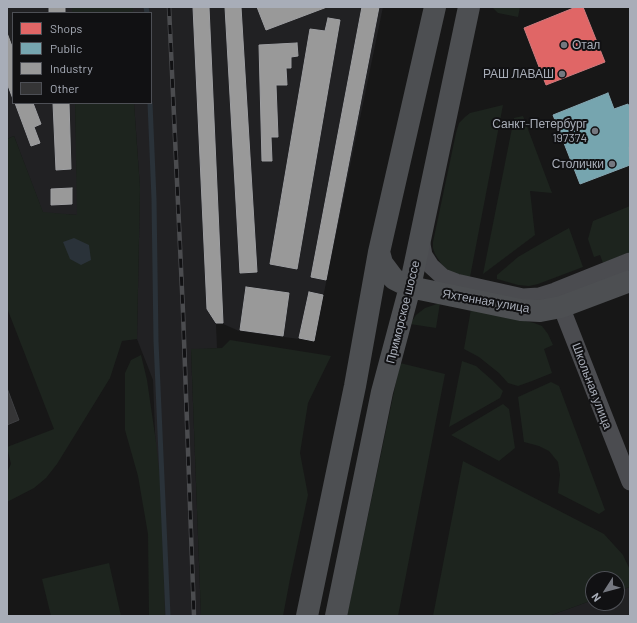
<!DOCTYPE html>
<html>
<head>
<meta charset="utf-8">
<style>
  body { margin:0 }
  #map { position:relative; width:637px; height:623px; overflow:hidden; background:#171717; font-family:Barlow,sans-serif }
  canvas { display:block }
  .frame { position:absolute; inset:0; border:8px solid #a8adb8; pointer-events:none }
  .legend { position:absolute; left:12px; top:12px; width:140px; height:92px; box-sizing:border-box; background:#111113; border:1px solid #4d4f55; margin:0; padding:5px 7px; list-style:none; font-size:12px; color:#a8adb8 }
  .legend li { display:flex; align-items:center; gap:8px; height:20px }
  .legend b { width:20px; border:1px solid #4d4f55 }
  .north { position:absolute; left:585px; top:571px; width:40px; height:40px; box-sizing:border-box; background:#111113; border:1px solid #4d4f55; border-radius:50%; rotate:234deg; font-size:11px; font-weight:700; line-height:16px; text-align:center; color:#a8adb8 }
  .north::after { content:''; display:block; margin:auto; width:14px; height:18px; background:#757880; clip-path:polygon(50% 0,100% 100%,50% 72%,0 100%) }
</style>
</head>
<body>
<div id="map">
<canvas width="637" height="623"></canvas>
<div class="frame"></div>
<ul class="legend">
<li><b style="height:11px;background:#e06666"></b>Shops</li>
<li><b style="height:11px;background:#76a5af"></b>Public</li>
<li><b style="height:11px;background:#999"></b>Industry</li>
<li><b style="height:11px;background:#353536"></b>Other</li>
</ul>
<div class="north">N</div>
</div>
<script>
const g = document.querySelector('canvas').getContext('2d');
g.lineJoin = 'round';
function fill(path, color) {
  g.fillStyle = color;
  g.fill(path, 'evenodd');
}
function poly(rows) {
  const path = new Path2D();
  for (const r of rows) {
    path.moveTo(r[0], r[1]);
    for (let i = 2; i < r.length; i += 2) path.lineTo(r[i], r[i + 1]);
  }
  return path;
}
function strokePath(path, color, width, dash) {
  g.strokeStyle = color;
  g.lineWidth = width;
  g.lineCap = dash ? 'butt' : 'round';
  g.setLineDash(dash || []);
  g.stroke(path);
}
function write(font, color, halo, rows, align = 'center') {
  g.font = font + ' Barlow,sans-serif';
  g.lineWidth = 4;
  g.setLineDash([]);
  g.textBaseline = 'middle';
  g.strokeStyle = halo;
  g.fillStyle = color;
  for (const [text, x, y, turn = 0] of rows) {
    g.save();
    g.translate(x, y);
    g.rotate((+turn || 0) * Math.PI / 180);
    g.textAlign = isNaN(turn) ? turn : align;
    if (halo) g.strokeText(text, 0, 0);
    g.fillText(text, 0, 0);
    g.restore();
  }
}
fill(poly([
  [7,7,72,7,72,13,13,13,13,103,75,103,78,215,43,213,14,136,7,139],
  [133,7,383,7,314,341,239,331,223,324,216,324,217,348,191,350,201,616,162,616,153,380,137,339,140,188,134,103,151,103,151,13,133,13],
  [630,587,630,616,549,616,593,600,593,603,617,603,617,591]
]), '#212123');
fill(poly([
  [72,7,133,7,133,13,72,13],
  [492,7,520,7,518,17,498,13],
  [75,103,134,103,140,188,137,339,122,341,110,378,57,464,46,478,34,488,7,502,7,470,8,470,11,464,7,447,54,429,7,308,7,139,14,136,43,212,77,215],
  [503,105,470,277,450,272,442,265,435,254,433,248,433,242,456,133,459,123,465,117,470,113],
  [523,116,552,193,530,191,535,235,483,274,514,118],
  [630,206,630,252,603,263,600,255,594,257,588,239,593,221],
  [569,228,583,267,538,284,529,286,518,285,497,279,497,275,518,257,542,243],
  [440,303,436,328,410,324,416,315,425,308],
  [471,309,534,323,542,326,548,334,553,345,544,349,552,373,532,381,518,386,508,383,499,373,479,357,464,349],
  [230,340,331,356,308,403,300,453,308,495,290,579,283,616,201,616,191,349,222,348],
  [141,355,147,380,156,442,161,489,165,616,149,616,148,534,138,476,125,430,125,373,131,360],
  [462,361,476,366,492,380,503,391,500,398,449,427],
  [400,363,445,374,398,616,347,616],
  [551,382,559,386,605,510,599,514,558,493,560,475,558,462,549,451,539,446,524,442,518,397],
  [503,404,509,409,515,448,499,461,451,435],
  [463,461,604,534,623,555,630,570,630,587,617,591,617,579,593,579,593,600,549,616,433,616],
  [109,563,121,616,51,616,42,579]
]), '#1d241e');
fill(poly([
  [74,238,89,245,91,260,81,265,70,259,63,242]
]), '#2a3239');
const shops = poly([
  [576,7,583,7,605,62,546,85,524,28,576,7]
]);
fill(shops, '#e06666');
strokePath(shops, '#cf7b7f', 1);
const public = poly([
  [608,93,614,109,628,104,630,109,630,147,629,147,630,165,580,184,553,115,608,93]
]);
fill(public, '#76a5af');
strokePath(public, '#85a7b2', 1);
const industry = poly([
  [49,7,65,7,65,13,49,13,49,7],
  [193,7,209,7,223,323,216,323,207,309,193,7],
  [225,7,241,7,257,272,240,273,225,7],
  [257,7,327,7,266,30,257,7],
  [362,7,379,7,326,280,311,277,362,7],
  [328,18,340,20,297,269,270,264,310,29,325,31,328,18],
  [7,33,13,49,13,99,7,83,7,33],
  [297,43,298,56,291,57,291,68,286,68,287,85,276,85,278,137,271,137,272,161,262,161,259,45,297,43],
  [15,103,33,103,41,124,34,127,40,143,31,146,15,103],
  [53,103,69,103,71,169,56,170,53,103],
  [72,188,72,204,51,205,51,189,72,188],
  [246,287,289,293,283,336,240,330,246,287],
  [309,292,323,295,314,341,299,338,309,292]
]);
fill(industry, '#999');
strokePath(industry, '#9e9fa2', 1);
strokePath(poly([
  [146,7,147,13],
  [150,103,154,199,156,341,168,616]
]), '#2a3239', 5);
const building = poly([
  [7,388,19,420,7,425,7,388]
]);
fill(building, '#353536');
strokePath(building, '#3f4043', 1);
strokePath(poly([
  [421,239,424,255,431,266,443,277,456,282,523,297,539,296,555,291,630,261],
  [557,296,630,482]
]), '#4b4c50', 17);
strokePath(poly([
  [379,252,382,263,394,279,410,287,521,310,540,311,561,307,630,281],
  [307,616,355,386,379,252,435,7],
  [336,616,382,392,410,287,469,7]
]), '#4d4f52', 22);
const rail = poly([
  [169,7,183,312,194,616]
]);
strokePath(rail, '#4b4c4f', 4.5);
strokePath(rail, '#111113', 3, [9]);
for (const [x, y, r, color] of [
  [564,45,4,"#757880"],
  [562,74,4,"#757880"],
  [595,131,4,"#757880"],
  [612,164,4,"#757880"]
]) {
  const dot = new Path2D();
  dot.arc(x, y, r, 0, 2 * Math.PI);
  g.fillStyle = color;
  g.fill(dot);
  strokePath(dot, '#111113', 1.5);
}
write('12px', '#a8adb8', '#111113', [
  ["Отал",572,45,"left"],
  ["РАШ ЛАВАШ",554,74],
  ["Санкт-Петербург",587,124],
  ["197374",587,138],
  ["Столички",604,164]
], 'right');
write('12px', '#a8adb8', '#111113', [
  ["Яхтенная улица",486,301,10],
  ["Приморское шоссе",403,312,-76],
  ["Школьная улица",592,386,69]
]);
</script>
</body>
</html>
